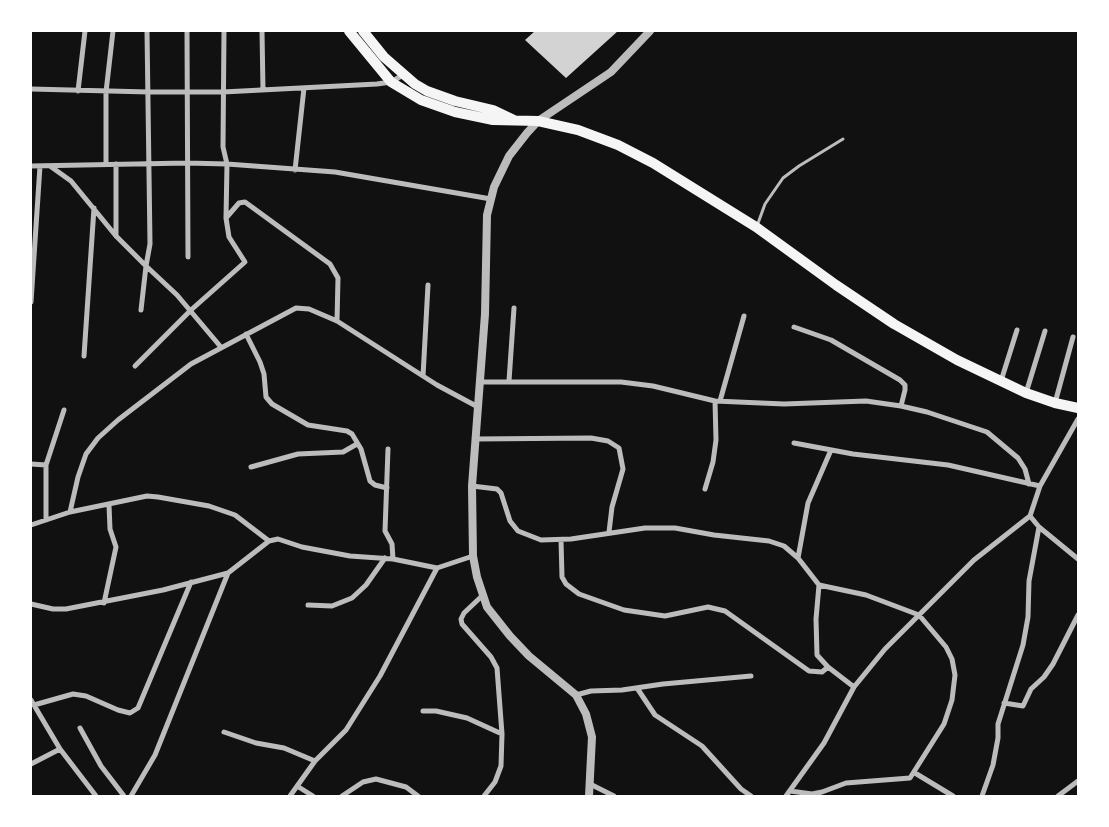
<!DOCTYPE html>
<html>
<head>
<meta charset="utf-8">
<style>
  body { margin:0 }
  #map { position:relative; width:1109px; height:827px; overflow:hidden; background:#111; font-family:"Noto Sans",sans-serif }
  canvas { display:block }
  .frame { position:absolute; inset:0; border:32px solid #fff; pointer-events:none }
</style>
</head>
<body>
<div id="map">
<canvas width="1109" height="827"></canvas>
<div class="frame"></div>
</div>
<script>
const g = document.querySelector('canvas').getContext('2d');
g.lineJoin = 'round';
function fill(path, color) {
  g.fillStyle = color;
  g.fill(path, 'evenodd');
}
function poly(rows) {
  const path = new Path2D();
  for (const r of rows) {
    path.moveTo(r[0], r[1]);
    for (let i = 2; i < r.length; i += 2) path.lineTo(r[i], r[i + 1]);
  }
  return path;
}
function strokePath(path, color, width, dash) {
  g.strokeStyle = color;
  g.lineWidth = width;
  g.lineCap = dash ? 'butt' : 'round';
  g.setLineDash(dash || []);
  g.stroke(path);
}
fill(poly([
  [535,31,618,31,566,78,525,40]
]), '#d3d3d3');
strokePath(poly([
  [757,226,765,204,783,178,799,166,843,139]
]), '#bcbcbc', 3);
strokePath(poly([
  [187,31,188,257],
  [262,31,263,90],
  [31,89,149,92,223,92,377,84,391,82,403,75],
  [78,91,85,31],
  [106,164,106,92,113,31],
  [31,166,187,163,227,164,335,172,491,199],
  [50,166,71,181,116,236,146,266,150,244,147,31],
  [295,170,304,88],
  [226,218,239,203,245,202,330,264,338,278,337,321],
  [116,236,116,164],
  [31,302,40,166],
  [141,310,146,266,177,295,220,346],
  [794,327,831,340,900,380,905,385,905,390,901,406],
  [246,334,260,362,264,374,266,397,272,404,308,425,347,431,352,434,361,449,370,481,375,485,387,488],
  [84,356,94,208],
  [135,366,191,310,245,262,229,237,226,218,227,164,223,147,224,31],
  [423,376,428,285],
  [509,381,514,308],
  [1001,381,1017,330],
  [480,382,621,382,653,386,715,401,784,404,866,401,901,406,927,412,987,432,1018,458,1025,469,1029,484],
  [1026,393,1045,331],
  [720,401,744,316],
  [1055,403,1073,337],
  [476,439,591,438,608,441,619,448,623,469,612,507,609,532],
  [794,443,853,454,948,465,1040,486],
  [388,449,385,531,392,544,393,559],
  [31,464,46,465],
  [251,467,298,454,343,452,357,444],
  [472,486,497,489,501,493,510,521,518,531,541,540,571,539,645,528,675,528,714,535,769,541,784,546,798,558,819,585,816,619,817,655,828,667,854,687],
  [705,489,713,462,716,440,715,401],
  [70,512,147,496,158,497,209,506,235,515,269,541],
  [46,520,46,465,64,410],
  [31,525,70,512,78,477,86,454,98,438,118,420,191,364,296,308,309,309,337,321,437,385,478,407],
  [1039,527,1078,559],
  [561,540,562,577,566,584,579,594,624,610,665,616,708,607,725,611,809,671,822,672,828,667],
  [798,558,808,503,831,450],
  [483,595,464,613,461,619,462,624,491,657,497,668,502,734,501,766,495,782,484,796],
  [104,603,116,547,110,529,109,505],
  [31,604,53,609,66,609,163,590,228,573,269,541,278,539,302,547,350,556,393,559,437,568],
  [308,605,332,606,352,598,366,585,385,558],
  [637,688,655,715,702,746,741,789,751,796],
  [576,695,591,691,622,690,663,684,751,676],
  [31,700,60,749,96,796],
  [1004,703,1023,706,1031,689,1044,677,1053,664,1078,615],
  [34,705,73,694,86,696,118,710,130,713,138,708,191,582],
  [423,711,436,711,467,718,502,734],
  [80,728,101,766,124,796],
  [224,732,256,743,284,748,315,761],
  [31,764,60,749],
  [915,773,953,796],
  [590,784,614,796],
  [297,786,313,796],
  [790,791,812,794,822,792,846,783,910,778,944,724,952,700,955,675,952,659,946,647,919,615,866,595,819,585],
  [131,796,155,755,228,573],
  [290,796,315,761,346,730,380,676,437,568,473,556],
  [342,796,363,782,376,779,406,787,418,796],
  [786,796,824,743,854,687,885,649,974,560,1030,516,1040,486,1078,419],
  [982,796,993,765,998,738,998,724,1023,645,1028,617,1029,581,1039,527,1030,516],
  [1058,796,1078,781]
]), '#bcbcbc', 5);
strokePath(poly([
  [589,796,592,737,586,714,576,695,529,656,510,636,487,607,477,577,473,556,472,486,485,314,487,215,494,187,509,156,527,133,538,121,611,72,650,31]
]), '#bcbcbc', 8);
strokePath(poly([
  [349,31,391,82,421,100,455,112,493,120,538,121,578,130,618,145,653,163,756,227,836,285,894,324,957,360,1026,393,1055,403,1078,408],
  [363,31,384,57,415,84,427,91,455,101,493,110,514,120]
]), '#f5f5f5', 10);
</script>
</body>
</html>
